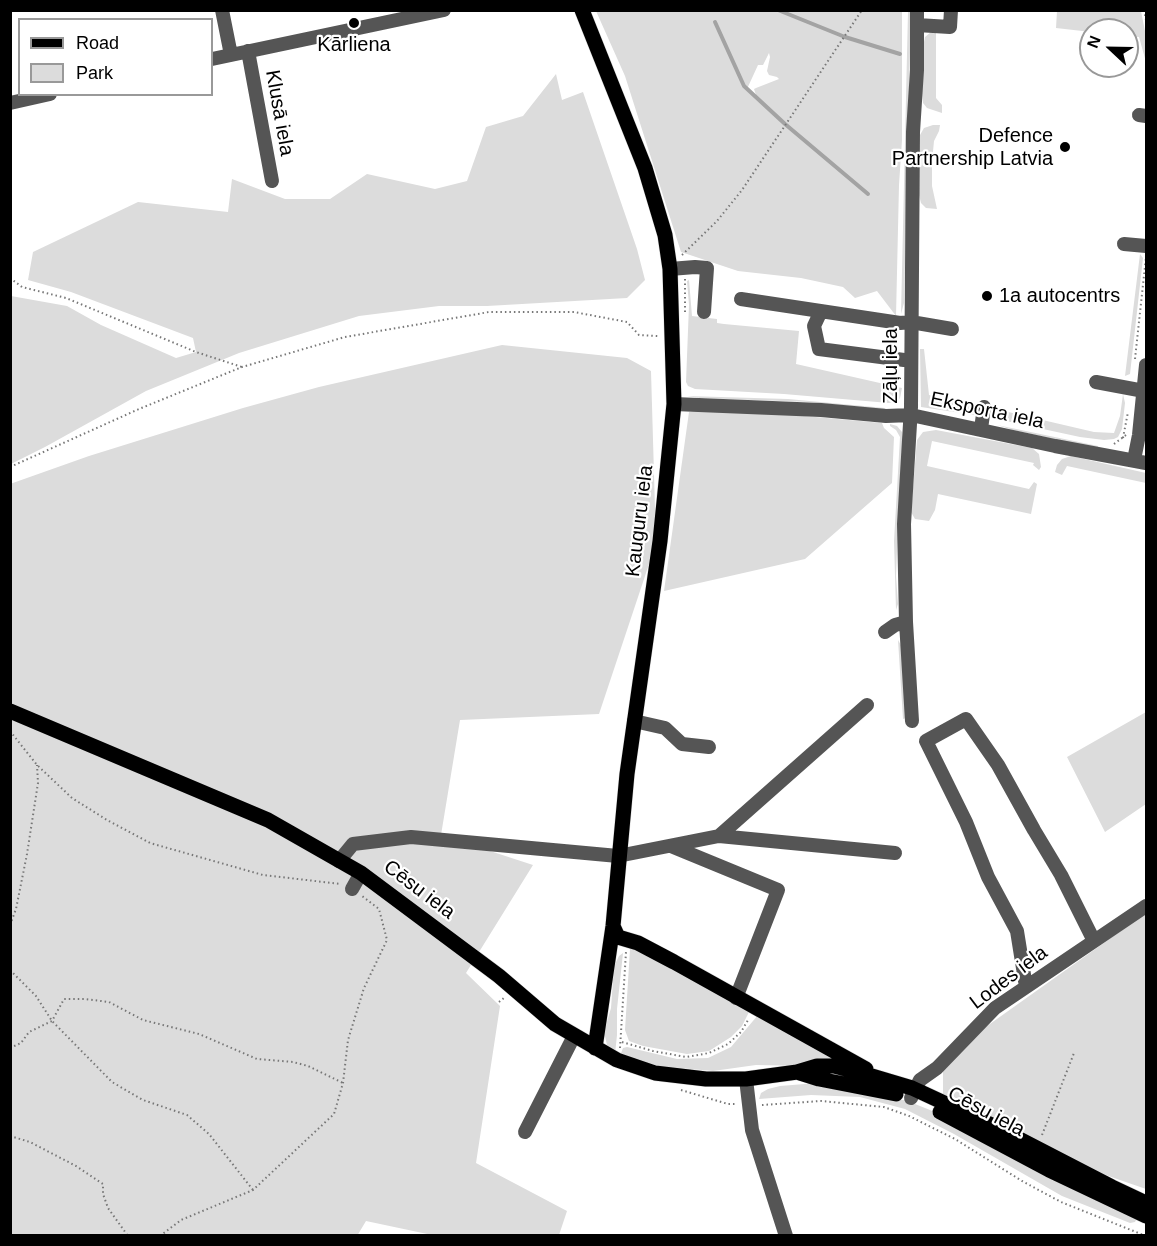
<!DOCTYPE html>
<html>
<head>
<meta charset="utf-8">
<style>
  body { margin:0 }
  #map { position:relative; width:1157px; height:1246px; overflow:hidden; background:#fff; font-family:Arial,sans-serif }
  canvas { display:block }
  .frame { position:absolute; inset:0; border:12px solid #000; pointer-events:none }
  .legend { position:absolute; left:18px; top:18px; width:195px; height:78px; box-sizing:border-box; background:#fff; border:2px solid #999; margin:0; padding:8px 10px; list-style:none; font-size:18px; color:#000 }
  .legend li { display:flex; align-items:center; gap:12px; height:30px }
  .legend b { width:30px; border:2px solid #999 }
  .north { position:absolute; left:1079px; top:18px; width:60px; height:60px; box-sizing:border-box; background:#fff; border:2px solid #999; border-radius:50%; rotate:292deg; font-size:16px; font-weight:700; line-height:24px; text-align:center; color:#000 }
  .north::after { content:''; display:block; margin:auto; width:21px; height:27px; background:#000; clip-path:polygon(50% 0,100% 100%,50% 72%,0 100%) }
</style>
</head>
<body>
<div id="map">
<canvas width="1157" height="1246"></canvas>
<div class="frame"></div>
<ul class="legend">
<li><b style="height:8px;background:#000"></b>Road</li>
<li><b style="height:16px;background:#dcdcdc"></b>Park</li>
</ul>
<div class="north">N</div>
</div>
<script>
const g = document.querySelector('canvas').getContext('2d');
g.lineJoin = 'round';
function fill(path, color) {
  g.fillStyle = color;
  g.fill(path, 'evenodd');
}
function poly(rows) {
  const path = new Path2D();
  for (const r of rows) {
    path.moveTo(r[0], r[1]);
    for (let i = 2; i < r.length; i += 2) path.lineTo(r[i], r[i + 1]);
  }
  return path;
}
function strokePath(path, color, width, dash) {
  g.strokeStyle = color;
  g.lineWidth = width;
  g.lineCap = dash ? 'butt' : 'round';
  g.setLineDash(dash || []);
  g.stroke(path);
}
function write(font, color, halo, rows, align = 'center') {
  g.font = font + ' Arial,sans-serif';
  g.lineWidth = 4.5;
  g.setLineDash([]);
  g.textBaseline = 'middle';
  g.strokeStyle = halo;
  g.fillStyle = color;
  for (const [text, x, y, turn = 0] of rows) {
    g.save();
    g.translate(x, y);
    g.rotate((+turn || 0) * Math.PI / 180);
    g.textAlign = isNaN(turn) ? turn : align;
    if (halo) g.strokeText(text, 0, 0);
    g.fillText(text, 0, 0);
    g.restore();
  }
}
fill(poly([
  [911,10,904,303,901,314,908,11],
  [596,11,902,11,902,140,899,185,896,316,877,291,855,298,843,287,801,278,738,271,681,252,625,76],
  [769,53,770,57,767,71,769,75,777,77,779,79,756,88,754,89,756,95,754,97,747,89,758,65,763,65],
  [1057,11,1141,11,1146,36,1146,62,1139,37,1127,36,1127,30,1091,30,1091,32,1056,28],
  [931,32,936,32,936,98,942,105,942,113,927,108,923,103,921,83,923,47,925,37],
  [556,74,562,100,583,92,637,249,645,280,627,298,487,306,439,306,359,316,239,353,146,391,45,447,11,464,11,296,67,306,101,325,176,358,196,352,193,338,71,292,28,280,33,252,138,202,228,212,232,179,285,199,330,199,367,174,435,189,467,181,486,127,523,116],
  [933,125,940,125,939,131,934,141,932,162,932,186,937,209,926,208,921,203,919,195,920,135,924,128],
  [1140,254,1143,258,1130,374,1125,376],
  [689,280,692,316,717,319,717,323,724,324,799,331,796,364,902,388,900,398,898,401,889,403,784,394,695,389,688,386,686,382,689,305,687,281],
  [502,345,627,358,651,371,656,543,599,714,460,720,441,835,533,865,466,973,500,1006,476,1163,567,1211,559,1235,432,1235,366,1221,357,1236,11,1235,10,484,89,456,243,408,319,387],
  [920,349,924,349,929,395,978,406,974,415,921,407],
  [1123,394,1125,403,1122,429,1118,437,1114,439,1104,440,1080,437,992,418,991,413,992,407,1004,411,1094,432,1114,433,1120,416],
  [687,396,788,399,885,408,884,410,809,402,700,398],
  [698,411,793,415,882,423,884,428,894,437,892,483,805,559,664,591,689,412],
  [890,424,897,426,902,432,903,446,898,523,896,576,898,604,896,610,894,541,900,437,896,430,890,426],
  [997,425,1098,446,1098,449,1013,430],
  [936,430,1032,448,1039,454,1041,467,1039,470,1033,465,1034,463,932,441,927,466,1029,489,1034,482,1037,484,1031,514,938,494,935,510,929,521,915,519,911,512,917,440,923,432],
  [1071,456,1146,473,1146,483,1067,466,1062,475,1055,472,1057,465,1062,459],
  [898,640,902,647,906,718,903,719],
  [1146,712,1146,804,1105,832,1067,757],
  [1146,913,1146,1189,1091,1170,943,1095,943,1069,980,1031],
  [636,948,750,1010,742,1026,731,1037,709,1051,687,1054,643,1046,629,1041,625,1030,630,949],
  [623,953,617,1009,617,1035,615,1054,607,1045,604,1032,611,1008,614,966,619,956],
  [758,1015,836,1058,805,1066,756,1065,713,1071,646,1065,620,1056,623,1048,627,1047,677,1059,708,1058,731,1047],
  [817,1083,871,1091,910,1102,930,1110,1137,1218,1135,1222,1130,1223,1062,1196,954,1134,905,1109,860,1097,811,1095,759,1099,761,1093,768,1089,780,1086]
]), '#dcdcdc');
strokePath(poly([
  [778,10,845,37,900,54],
  [715,22,744,86,785,124,868,194]
]), '#a3a3a3', 4);
const major = poly([
  [582,10,645,168,665,235,670,269,674,404,660,541,627,774,613,926,595,1048],
  [10,711,268,820,361,873,499,976,555,1024,617,1060,655,1073,706,1079,746,1079,797,1072,817,1066,834,1066,865,1074,912,1088,994,1126,1112,1187,1146,1203],
  [613,926,618,937,638,943,674,962,866,1069],
  [797,1072,819,1079,896,1094],
  [940,1112,1049,1170,1146,1216]
]);
strokePath(major, '#dbdbdb', 16);
strokePath(poly([
  [1144,10,1146,20],
  [682,255,717,221,742,190,862,10],
  [10,278,22,287,66,298,196,352,242,367],
  [685,279,685,312],
  [1135,359,1146,257],
  [1123,438,1128,412],
  [1114,444,1126,435],
  [10,467,139,409,242,367,345,337,489,312,574,312,627,322,639,335,658,336],
  [10,731,37,765,72,798,107,820,150,843,263,875,341,884],
  [10,925,16,909,27,854,38,783,37,765],
  [10,970,36,996,52,1021,112,1082,143,1100,187,1115,209,1134,253,1190],
  [499,1002,505,997],
  [622,1042,653,1051,686,1057,709,1053,728,1044,741,1032,748,1020],
  [10,1048,21,1043,29,1032,52,1021,64,999,85,999,109,1002,143,1020,199,1034,257,1059,293,1062,308,1066,343,1083],
  [620,1048,626,952],
  [681,1090,728,1104,736,1104],
  [762,1105,821,1101,884,1107,909,1116,955,1139,1022,1181,1061,1202,1146,1236],
  [1042,1135,1074,1053],
  [10,1136,30,1142,76,1166,103,1184,103,1194,108,1208,128,1236],
  [160,1236,181,1220,253,1190,334,1114,343,1083,348,1040,364,988,387,940,379,909,362,896]
]), '#777', 2, [1.5, 3]);
strokePath(poly([
  [222,10,231,55],
  [917,25,950,27,951,10],
  [248,51,272,181],
  [212,59,444,10],
  [10,103,50,94],
  [1139,115,1146,116],
  [1124,244,1146,246],
  [670,269,695,267,707,268,704,312],
  [741,299,900,323,911,322,952,329],
  [821,311,814,326,819,349,904,360],
  [1096,382,1144,391],
  [674,404,821,410,886,416,911,415,1055,446,1146,463],
  [981,429,984,407],
  [1134,460,1139,435,1146,365],
  [885,632,895,625,906,622],
  [634,721,665,728,682,744,709,747],
  [912,721,906,622,904,524,911,407,913,132,917,70,917,10],
  [719,836,895,853],
  [671,846,778,890,736,998],
  [339,861,353,844,411,837,618,856,719,836,867,705],
  [352,889,361,873],
  [1026,987,1017,931,988,877,966,822,926,741,966,719,998,765,1034,830,1061,875,1094,941],
  [746,1079,752,1130,786,1236],
  [911,1098,920,1080,937,1068,995,1008,1146,906],
  [525,1132,574,1036]
]), '#555', 14);
strokePath(major, '#000', 15);
for (const [x, y, r, color] of [
  [354,23,6,"#000"],
  [1065,147,6,"#000"],
  [987,296,6,"#000"]
]) {
  const dot = new Path2D();
  dot.arc(x, y, r, 0, 2 * Math.PI);
  g.fillStyle = color;
  g.fill(dot);
  strokePath(dot, '#fff', 2);
}
write('20px', '#000', '#fff', [
  ["Kārliena",354,45],
  ["Defence",1053,136,"right"],
  ["Partnership Latvia",1053,159,"right"],
  ["1a autocentrs",999,296,"left"]
]);
write('20px', '#000', '#fff', [
  ["Klusā iela",279,113,80],
  ["Zāļu iela",891,366,-90],
  ["Eksporta iela",987,411,12],
  ["Kauguru iela",640,521,-83],
  ["Cēsu iela",419,890,37],
  ["Lodes iela",1009,978,-37],
  ["Cēsu iela",986,1112,28]
]);
</script>
</body>
</html>
